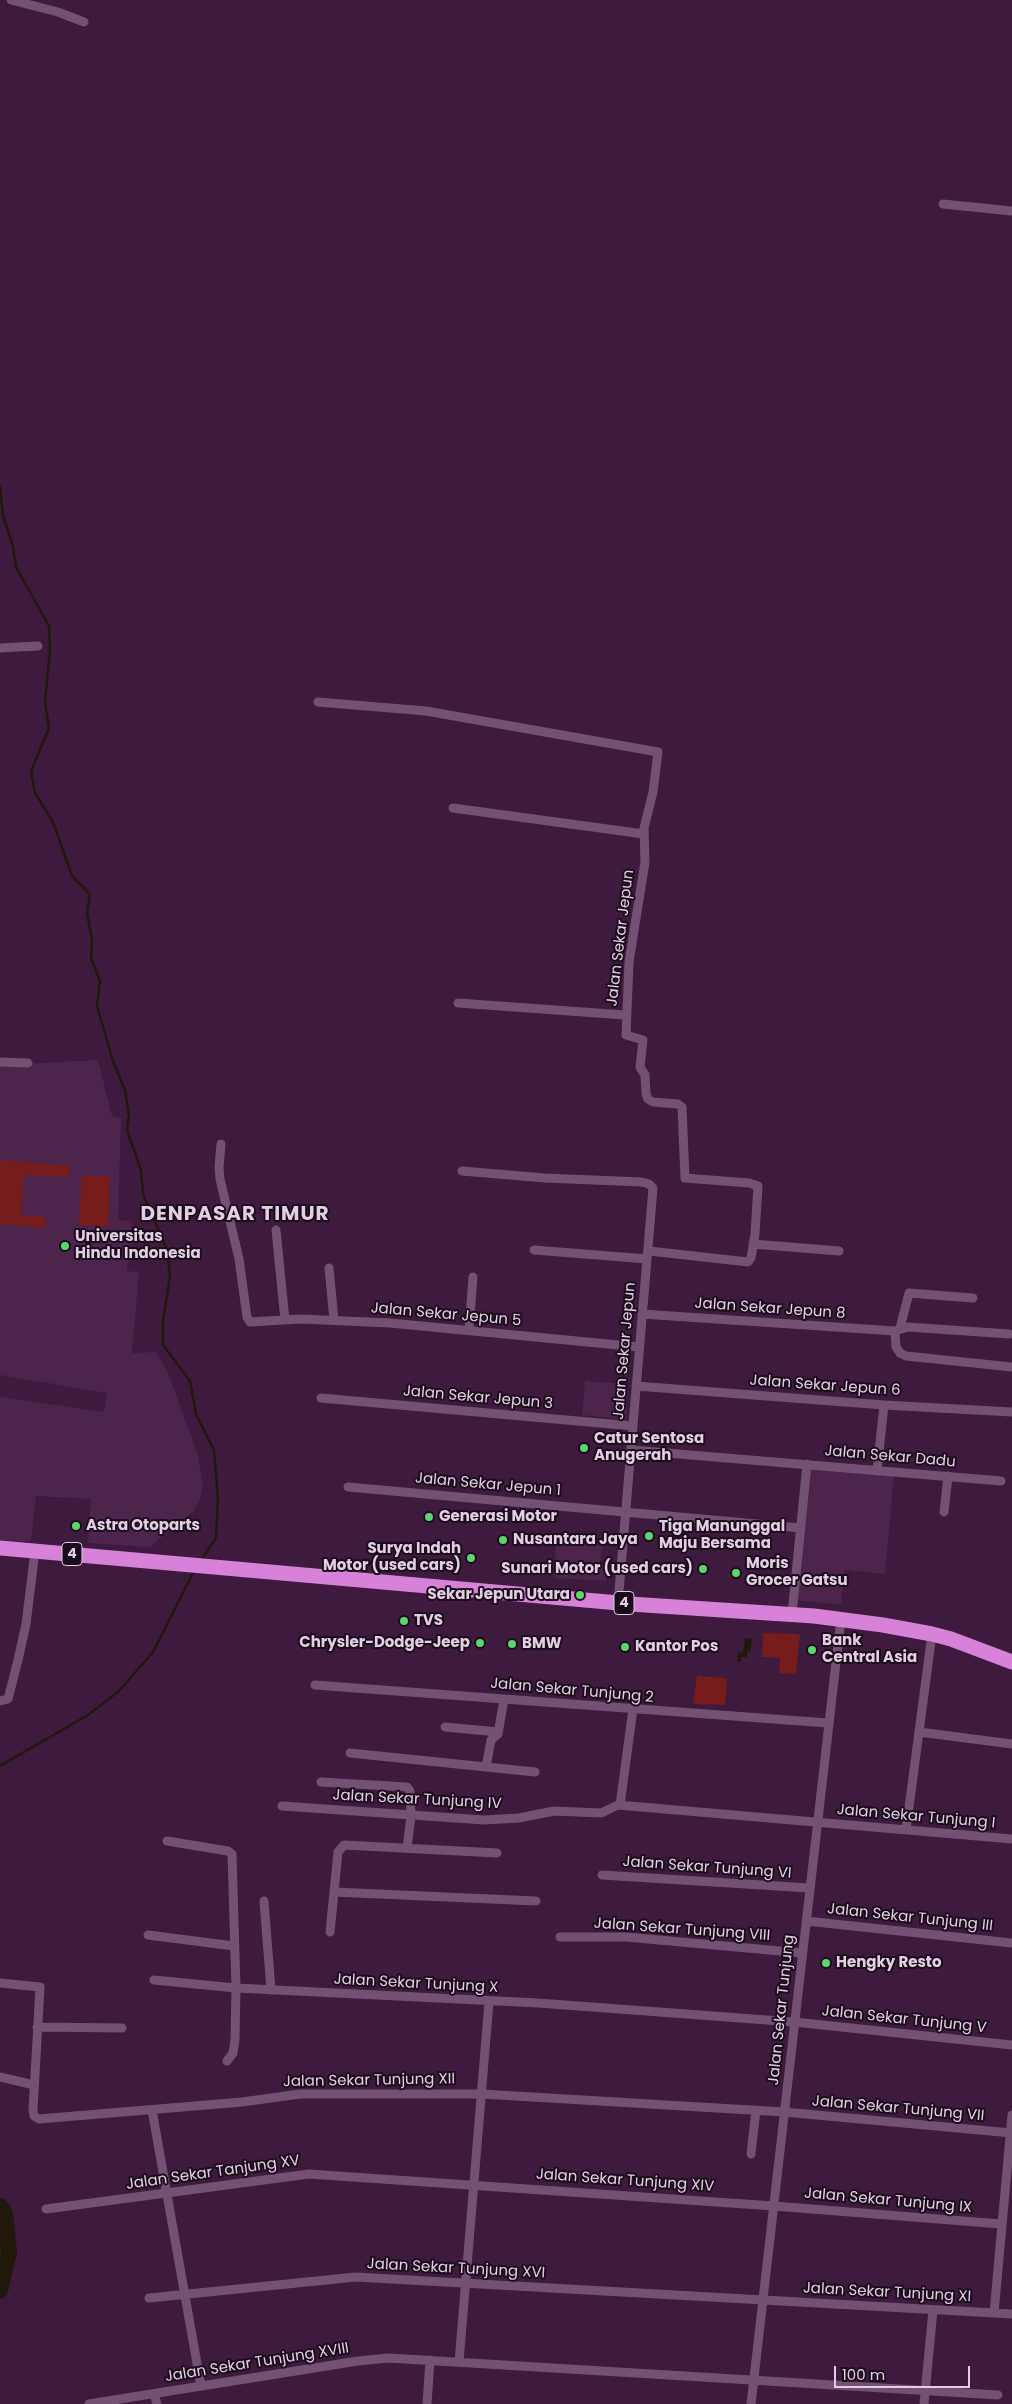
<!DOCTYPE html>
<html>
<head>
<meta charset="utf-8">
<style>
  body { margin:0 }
  #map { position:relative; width:1012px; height:2404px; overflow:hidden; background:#3d1a3e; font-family:Poppins,sans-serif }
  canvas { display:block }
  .scale { position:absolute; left:834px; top:2366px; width:136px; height:22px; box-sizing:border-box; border:2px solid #e4cee4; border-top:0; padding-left:6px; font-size:15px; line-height:18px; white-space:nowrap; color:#e4cee4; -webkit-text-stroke:4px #1b0c1c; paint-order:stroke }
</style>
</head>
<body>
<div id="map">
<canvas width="1012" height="2404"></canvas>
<div class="scale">100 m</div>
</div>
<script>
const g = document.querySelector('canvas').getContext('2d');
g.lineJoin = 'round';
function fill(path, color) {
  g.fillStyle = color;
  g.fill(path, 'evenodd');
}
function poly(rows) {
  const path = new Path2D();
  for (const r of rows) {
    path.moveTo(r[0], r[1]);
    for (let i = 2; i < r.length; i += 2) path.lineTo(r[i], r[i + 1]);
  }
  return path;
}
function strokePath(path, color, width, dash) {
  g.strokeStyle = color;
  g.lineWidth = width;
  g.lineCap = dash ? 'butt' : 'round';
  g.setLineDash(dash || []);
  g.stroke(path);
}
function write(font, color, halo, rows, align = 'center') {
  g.font = font + ' Poppins,sans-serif';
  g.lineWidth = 4;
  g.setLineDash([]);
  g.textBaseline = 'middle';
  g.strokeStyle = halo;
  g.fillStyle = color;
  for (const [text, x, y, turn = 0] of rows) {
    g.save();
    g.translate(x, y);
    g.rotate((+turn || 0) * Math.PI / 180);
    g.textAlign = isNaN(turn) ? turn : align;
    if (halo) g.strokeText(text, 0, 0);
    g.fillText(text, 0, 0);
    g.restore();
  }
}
fill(poly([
  [98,1060,112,1116,121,1118,118,1220,132,1221,127,1271,139,1272,132,1353,156,1352,168,1373,197,1452,203,1486,200,1500,193,1512,149,1547,88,1543,91,1499,36,1496,31,1542,0,1540,0,1397,104,1412,107,1393,0,1375,0,1065],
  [585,1381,628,1384,626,1420,582,1415],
  [809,1469,894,1474,885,1574,845,1570,841,1605,796,1600],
  [556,1536,603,1542,600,1563,607,1564,606,1581,554,1578]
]), '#4c244c');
fill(poly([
  [0,1160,69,1166,69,1177,24,1175,21,1215,45,1216,45,1228,0,1224],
  [82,1175,110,1177,108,1226,79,1225],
  [763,1633,800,1634,796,1674,779,1673,780,1658,762,1657],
  [697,1676,727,1678,725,1705,693,1704]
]), '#761c1a');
fill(poly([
  [745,1638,752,1639,750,1652,747,1651,747,1657,741,1657,741,1662,737,1661,739,1652,743,1653]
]), '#201909');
strokePath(poly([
  [0,486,3,516,13,546,16,567,49,626,50,650,45,702,49,728,31,771,35,793,53,822,72,876,90,894,87,913,92,940,91,958,100,981,97,1006,113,1061,125,1090,129,1116,127,1130,141,1170,143,1194,167,1250,170,1276,163,1321,163,1345,190,1381,196,1414,214,1450,218,1498,216,1538,201,1560],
  [0,1766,88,1715,119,1691,153,1652,194,1571]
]), '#201909', 2.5);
strokePath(poly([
  [0,2206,5,2213,9,2252,0,2291]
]), '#201909', 16);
strokePath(poly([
  [11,0,58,12,84,22],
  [943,204,1012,211],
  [0,648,38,646],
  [318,702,426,711,658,752,653,792,644,828,645,862,629,962,626,1035,643,1040,640,1067,645,1075,646,1094,648,1099,653,1102,678,1104,682,1107,685,1178,749,1183,758,1186,755,1234,751,1258,748,1262,649,1251],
  [453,808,644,834],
  [458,1003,625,1015],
  [0,1062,28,1063],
  [221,1144,219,1167,220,1179,239,1259,247,1317,250,1322,301,1319,390,1323,639,1347],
  [462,1171,545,1178,642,1182,649,1184,653,1188,618,1603],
  [276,1230,285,1320],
  [753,1244,839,1251],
  [534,1250,647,1259],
  [329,1268,334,1320],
  [642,1314,895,1331],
  [900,1328,909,1293,973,1298],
  [469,1330,473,1277],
  [895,1331,896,1347,900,1353,906,1356,1012,1367],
  [895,1331,908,1327,1009,1334],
  [636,1386,884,1405,1012,1412],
  [321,1398,633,1426],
  [631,1450,1001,1481],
  [877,1471,884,1405],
  [348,1487,801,1528],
  [944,1512,948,1476],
  [792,1614,807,1464],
  [315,1685,828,1723],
  [0,1701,8,1699,18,1660,26,1624,35,1551],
  [445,1727,498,1732],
  [919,1732,1012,1744],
  [350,1753,535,1772],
  [486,1767,491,1740,498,1734,504,1699],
  [321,1782,407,1787,410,1791,411,1816,407,1848],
  [620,1805,633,1709],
  [282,1806,484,1820,519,1818,554,1811,601,1813,618,1805,1012,1839],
  [906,1830,932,1634],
  [167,1841,228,1851,232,1854,236,1988,235,2040,233,2053,227,2061],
  [602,1875,809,1888],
  [334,1892,536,1901],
  [264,1901,271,1990],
  [806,1921,1012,1943],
  [330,1932,338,1852,344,1845,497,1853],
  [148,1935,234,1946],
  [560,1937,626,1937,802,1953],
  [154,1980,236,1988,538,2003,794,2022,1012,2045],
  [0,1983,40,1987,33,2110,34,2116,39,2119,242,2102,300,2094,482,2094,784,2112,1012,2133],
  [37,2027,122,2028],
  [0,2077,34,2085],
  [152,2110,201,2386],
  [751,2154,756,2110],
  [46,2209,309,2174,774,2206,1001,2224],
  [149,2298,356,2277,1012,2314],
  [994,2313,1012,2115],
  [459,2362,489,2002],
  [154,2394,157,2404],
  [89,2404,358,2361,388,2358,998,2395],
  [427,2404,430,2360],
  [751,2404,841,1619],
  [924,2404,933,2310]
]), '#735173', 9);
strokePath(poly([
  [0,1548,630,1604,814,1616,883,1625,932,1634,951,1639,1012,1662]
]), '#d782d8', 15);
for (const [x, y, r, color] of [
  [65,1246,5,"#5bd56e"],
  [584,1448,5,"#5bd56e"],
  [429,1517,5,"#5bd56e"],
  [76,1526,5,"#5bd56e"],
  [649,1536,5,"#5bd56e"],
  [503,1540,5,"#5bd56e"],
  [471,1558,5,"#5bd56e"],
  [703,1569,5,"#5bd56e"],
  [736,1573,5,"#5bd56e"],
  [580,1595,5,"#5bd56e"],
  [404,1621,5,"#5bd56e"],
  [480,1643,5,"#5bd56e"],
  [512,1644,5,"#5bd56e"],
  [625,1647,5,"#5bd56e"],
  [812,1650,5,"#5bd56e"],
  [826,1963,5,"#5bd56e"]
]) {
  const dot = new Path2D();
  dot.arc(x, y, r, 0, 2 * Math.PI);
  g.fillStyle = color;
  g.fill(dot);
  strokePath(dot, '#1b0c1c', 2);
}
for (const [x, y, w] of [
  [72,1554,20],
  [624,1603,20]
]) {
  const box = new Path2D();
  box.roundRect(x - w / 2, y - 11.5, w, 23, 4);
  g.fillStyle = '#1b0c1c';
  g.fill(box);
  strokePath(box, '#e4cee4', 1);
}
write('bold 14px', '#e4cee4', null, [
  ["4",72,1554],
  ["4",624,1603]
]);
write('15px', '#e4cee4', '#1b0c1c', [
  ["Jalan Sekar Jepun",621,938,-83],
  ["Jalan Sekar Jepun 8",770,1309,4],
  ["Jalan Sekar Jepun 5",446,1315,5],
  ["Jalan Sekar Jepun",625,1351,-85],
  ["Jalan Sekar Jepun 6",825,1386,4],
  ["Jalan Sekar Jepun 3",478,1398,5],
  ["Jalan Sekar Dadu",890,1457,5],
  ["Jalan Sekar Jepun 1",488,1485,5],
  ["Jalan Sekar Tunjung 2",572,1691,5],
  ["Jalan Sekar Tunjung IV",417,1800,3],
  ["Jalan Sekar Tunjung I",916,1817,5],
  ["Jalan Sekar Tunjung VI",707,1868,4],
  ["Jalan Sekar Tunjung III",910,1918,6],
  ["Jalan Sekar Tunjung VIII",682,1930,4],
  ["Jalan Sekar Tunjung X",416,1984,3],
  ["Jalan Sekar Tunjung",782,2010,-84],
  ["Jalan Sekar Tunjung V",904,2020,6],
  ["Jalan Sekar Tunjung XII",369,2081,-1],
  ["Jalan Sekar Tunjung VII",898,2109,5],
  ["Jalan Sekar Tanjung XV",213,2173,-8],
  ["Jalan Sekar Tunjung XIV",625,2181,4],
  ["Jalan Sekar Tunjung IX",888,2201,5],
  ["Jalan Sekar Tunjung XVI",456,2269,3],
  ["Jalan Sekar Tunjung XI",887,2293,3],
  ["Jalan Sekar Tunjung XVIII",257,2363,-9]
]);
write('bold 15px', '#e4cee4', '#1b0c1c', [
  ["Universitas",75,1237],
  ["Hindu Indonesia",75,1254],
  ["Catur Sentosa",594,1439],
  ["Anugerah",594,1456],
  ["Generasi Motor",439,1517],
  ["Astra Otoparts",86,1526],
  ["Tiga Manunggal",659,1527],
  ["Maju Bersama",659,1544],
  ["Nusantara Jaya",513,1540],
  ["Surya Indah",461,1549,"right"],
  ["Motor (used cars)",461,1566,"right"],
  ["Moris",746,1564],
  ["Grocer Gatsu",746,1581],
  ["Sunari Motor (used cars)",693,1569,"right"],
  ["Sekar Jepun Utara",570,1595,"right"],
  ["TVS",414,1621],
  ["Bank",822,1641],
  ["Central Asia",822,1658],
  ["Chrysler-Dodge-Jeep",470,1643,"right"],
  ["BMW",522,1644],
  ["Kantor Pos",635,1647],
  ["Hengky Resto",836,1963]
], 'left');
g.letterSpacing = '1px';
write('bold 20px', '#e4cee4', '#1b0c1c', [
  ["DENPASAR TIMUR",235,1215]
]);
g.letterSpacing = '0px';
</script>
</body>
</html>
